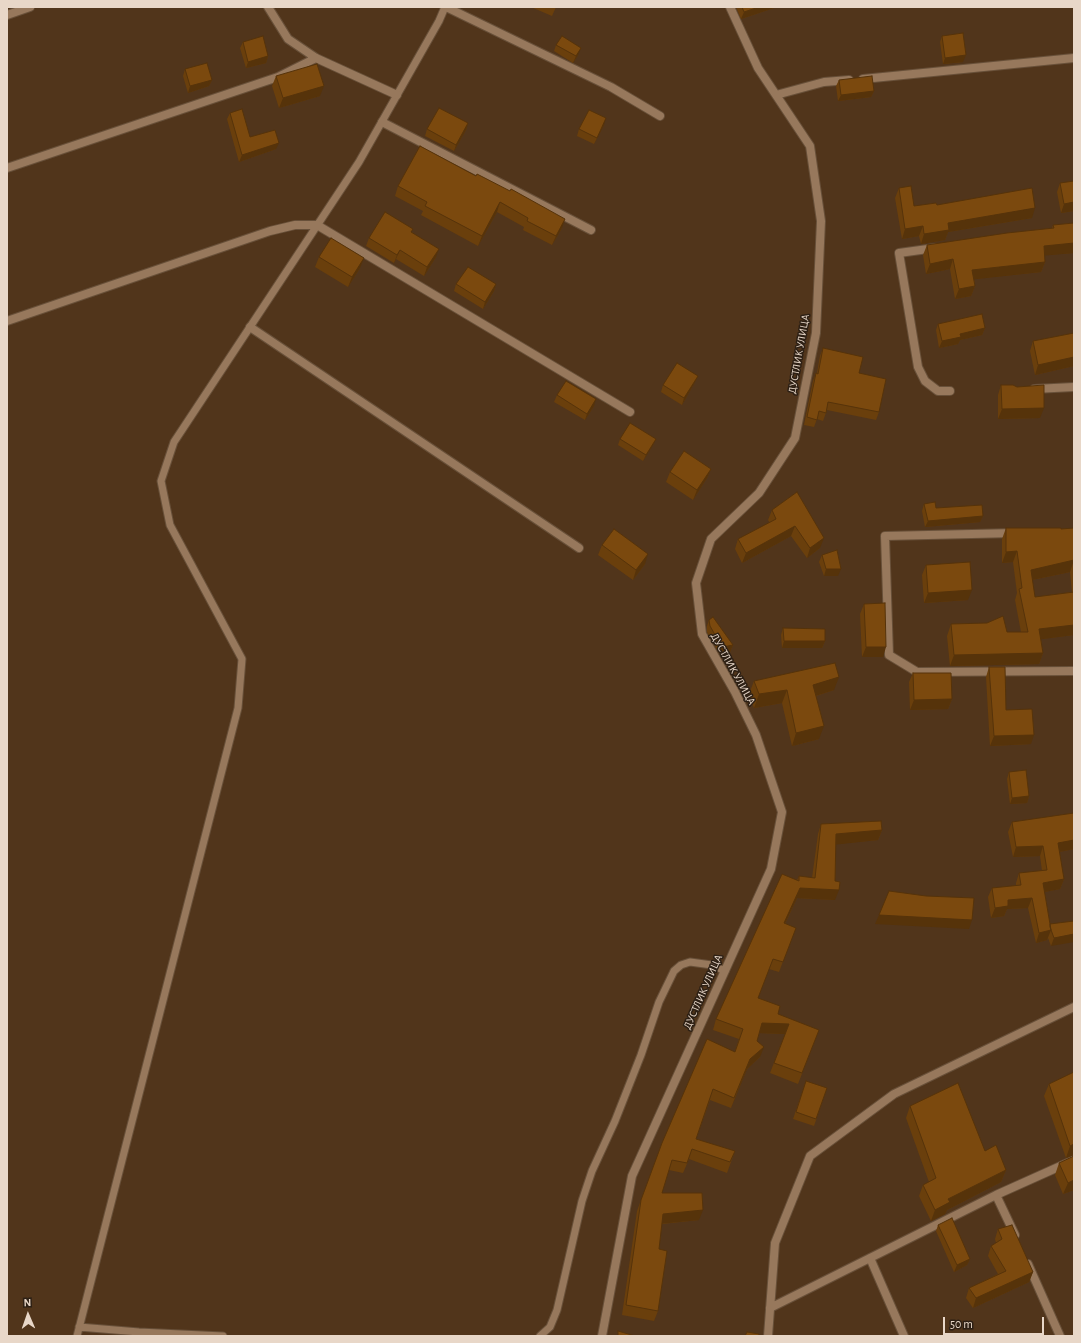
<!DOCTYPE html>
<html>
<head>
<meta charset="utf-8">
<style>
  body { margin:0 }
  #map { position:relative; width:1081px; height:1343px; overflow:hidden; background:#51351b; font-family:"Alegreya Sans",sans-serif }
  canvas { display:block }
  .frame { position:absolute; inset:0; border:8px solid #e8d7c8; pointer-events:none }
  .north { position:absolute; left:8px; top:1295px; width:40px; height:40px; -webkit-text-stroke:3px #2d2015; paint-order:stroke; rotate:358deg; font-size:11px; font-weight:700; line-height:16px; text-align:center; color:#e8d7c8 }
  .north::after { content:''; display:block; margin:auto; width:14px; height:18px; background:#e8d7c8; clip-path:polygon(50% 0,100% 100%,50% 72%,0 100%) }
  .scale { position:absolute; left:943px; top:1317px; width:101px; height:18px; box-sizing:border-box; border:2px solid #e8d7c8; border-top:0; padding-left:5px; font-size:12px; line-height:14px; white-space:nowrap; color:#e8d7c8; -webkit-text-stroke:3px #2d2015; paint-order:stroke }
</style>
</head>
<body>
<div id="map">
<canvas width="1081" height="1343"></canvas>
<div class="frame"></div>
<div class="north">N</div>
<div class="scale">50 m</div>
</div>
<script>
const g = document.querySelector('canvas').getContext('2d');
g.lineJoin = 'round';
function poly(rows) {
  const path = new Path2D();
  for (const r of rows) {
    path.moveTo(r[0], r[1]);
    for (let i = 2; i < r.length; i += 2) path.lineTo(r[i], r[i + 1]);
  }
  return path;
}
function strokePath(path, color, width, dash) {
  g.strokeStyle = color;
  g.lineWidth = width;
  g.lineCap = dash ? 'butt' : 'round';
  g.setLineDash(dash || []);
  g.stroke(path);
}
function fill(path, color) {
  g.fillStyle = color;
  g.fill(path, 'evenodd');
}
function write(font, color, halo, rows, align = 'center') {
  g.font = font + ' "Alegreya Sans",sans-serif';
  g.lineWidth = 3;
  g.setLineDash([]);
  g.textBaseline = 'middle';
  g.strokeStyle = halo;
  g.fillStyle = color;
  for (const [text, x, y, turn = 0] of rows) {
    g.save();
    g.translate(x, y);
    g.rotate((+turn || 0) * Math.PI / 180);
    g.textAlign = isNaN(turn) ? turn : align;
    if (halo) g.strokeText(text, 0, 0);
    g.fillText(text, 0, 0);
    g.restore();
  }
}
const service = poly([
  [79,1327,139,1332,223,1336],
  [77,1336,238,708,242,659,170,525,161,481,174,442,359,162,439,21,445,7],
  [540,1336,550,1327,557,1310,582,1201,592,1171,615,1121,641,1055,659,1002,674,971,681,965,690,962,712,965,725,971]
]);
const minor = poly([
  [268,7,288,39,316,58,397,95],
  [446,7,611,87,660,116],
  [7,15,30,7],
  [863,79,1074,58],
  [776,95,824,82,849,80],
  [382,122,591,230],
  [7,168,278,77,316,58],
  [935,248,899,253,918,367,925,381,938,391,950,391],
  [7,321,270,231,295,225,317,225,630,412],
  [250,327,579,548],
  [1034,389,1074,387],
  [1015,533,885,536,889,655,917,672,1074,671],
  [1015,1235,996,1195,1074,1160],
  [870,1258,904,1336],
  [1028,1264,1060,1336],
  [770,1308,996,1195],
  [602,1336,632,1176,771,869,782,812,756,735,735,692,702,634,696,583,711,539,759,493,795,438,816,333,821,221,810,146,758,68,730,7],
  [768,1336,775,1243,810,1156,894,1094,1074,1007]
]);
strokePath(service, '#685039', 9);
strokePath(minor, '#685039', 10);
strokePath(service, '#97785c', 7);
strokePath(minor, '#97785c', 8);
fill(poly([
  [531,7,556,7,552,16],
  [736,7,777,7,741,19],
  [942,36,963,62,943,64,940,42],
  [243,42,268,56,266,63,246,68,240,48],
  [556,45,578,55,573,63,554,51],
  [185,69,212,80,209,86,188,93,183,76],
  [276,76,320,96,279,108,272,86],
  [839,80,874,91,871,97,838,101,836,86],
  [230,113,250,137,276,149,239,162,227,119],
  [468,123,466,130,454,151,425,136,427,129],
  [604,125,594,144,577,136,579,129],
  [420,146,562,228,552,245,523,230,524,227,497,212,478,246,421,215,423,211,395,196,398,186],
  [1074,181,1074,211,1061,213,1057,192,1060,183],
  [899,188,914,206,937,205,1032,218,948,232,945,240,921,244,919,236,902,239,895,198],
  [1053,225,1074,253,1044,255,1045,262,1041,272,974,279,975,286,971,296,955,299,950,269,926,274,923,255,927,245,1052,228],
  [412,232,436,257,424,276,396,259,394,263,366,246,369,238],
  [319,257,360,268,348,287,315,267],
  [456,284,496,284,494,291,483,309,454,291],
  [938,324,985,328,982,335,960,340,958,344,939,348,936,330],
  [1074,333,1074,366,1035,375,1030,351,1033,341],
  [823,348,859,373,879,412,876,420,827,410,823,421,817,419,814,427,804,425,813,381,816,373,817,373,820,356],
  [698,376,695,382,682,405,661,392,663,385],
  [1001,385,1040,418,998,419,998,395],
  [557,395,594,406,585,420,554,402],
  [620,439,656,439,653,445,643,461,618,445],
  [711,469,707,478,693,500,666,482,670,472],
  [797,492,820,548,807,558,791,536,742,563,735,549,738,539,770,523,768,520,772,510],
  [924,504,936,508,983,516,980,522,925,527,922,511],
  [1006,528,1061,529,1074,528,1074,635,1041,639,1043,653,1039,664,950,666,947,636,951,624,1007,632,1021,632,1015,600,1017,593,1013,562,1002,563,1002,539],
  [1070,572,1072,592,1035,597,1032,580],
  [602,545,645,564,633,580,598,555],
  [822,555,838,576,824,576,819,562],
  [926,565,968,600,924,603,922,575],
  [864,604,883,657,862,657,860,614],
  [709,620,733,645,730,652,719,653,707,632,707,626],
  [783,628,825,641,822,648,782,648,781,635],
  [989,667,1006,710,1031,744,990,746,986,677],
  [913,673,952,699,948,709,910,710,909,682],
  [754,681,834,690,816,696,819,739,792,746,782,703,754,708,749,694],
  [1009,772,1029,796,1027,803,1010,804,1007,779],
  [1012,822,1074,849,1059,852,1064,879,1060,889,1044,892,1050,924,1074,921,1051,946,1048,938,1047,940,1036,943,1028,908,1007,909,1004,916,991,918,988,897,992,888,1016,886,1016,883,1019,873,1042,871,1040,856,1013,857,1008,832],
  [821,824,882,830,878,840,836,844,835,881,835,900,797,898,785,924,792,938,779,972,769,969,758,998,778,1014,819,1030,798,1084,770,1073,785,1034,759,1033,757,1041,760,1057,747,1069,731,1108,710,1100,696,1139,735,1151,727,1173,689,1159,683,1173,669,1170,662,1193,699,1220,662,1224,659,1249,658,1311,654,1321,622,1315,637,1211,641,1200,735,1051,739,1039,713,1030,716,1019,797,880,799,876,812,878,818,834],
  [806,1081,827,1088,814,1126,793,1119],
  [1049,1084,1074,1155,1066,1158,1044,1096],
  [910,1106,985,1151,1006,1170,1001,1182,947,1210,945,1214,931,1221,919,1196,923,1185,929,1182,906,1118],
  [1074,1156,1074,1190,1063,1194,1055,1175,1059,1163],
  [938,1225,970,1259,967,1265,954,1272,936,1231],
  [998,1229,1033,1272,1029,1282,973,1308,966,1298,969,1288,998,1274,988,1256,991,1246,996,1243,995,1239]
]), '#6a3f0c');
fill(poly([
  [759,7,777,7,741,19,744,12],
  [581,48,578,55,573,63,576,56],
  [966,55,963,62,943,64,945,58],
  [268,56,266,63,246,68,248,62],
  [212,80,209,86,188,93,190,86],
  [324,86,320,96,279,108,283,98],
  [874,91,871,97,838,101,841,95],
  [606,118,604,125,594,144,597,138],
  [468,123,466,130,454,151,456,145],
  [279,143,276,149,239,162,242,155],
  [500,202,497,212,478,246,482,236],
  [1074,202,1074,211,1061,213,1064,204],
  [1035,208,1032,218,948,232,945,240,921,244,924,234,948,223],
  [565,219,562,228,552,245,556,236],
  [923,226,919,236,902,239,905,229],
  [1074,243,1074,253,1040,256,1044,246],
  [439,249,436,257,424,276,427,267],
  [400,250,396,259,394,263,397,255],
  [364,258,360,268,348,287,352,277],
  [953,259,950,269,926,274,930,264],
  [1045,262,1041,272,968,280,972,270],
  [496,284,494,291,483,309,485,302],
  [975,286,971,296,955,299,959,289],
  [985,328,982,335,960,340,958,344,939,348,942,341,960,334],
  [1074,357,1074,366,1035,375,1038,365],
  [698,376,695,382,682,405,684,398],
  [596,399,594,406,585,420,587,414],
  [1044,408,1040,418,998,419,1002,409],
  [656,439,653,445,643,461,646,455],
  [711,469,707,478,693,500,697,490],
  [983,516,980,522,925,527,928,521],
  [795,526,791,536,742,563,746,553],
  [824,538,820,548,807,558,810,548],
  [1017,551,1013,562,1002,563,1006,552],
  [648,554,645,564,633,580,636,570],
  [1074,560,1070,572,1027,581,1031,570],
  [826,569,841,569,838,576,824,576],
  [972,590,968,600,924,603,928,593],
  [1074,625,1074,635,1035,640,1039,629],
  [784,641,825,641,822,648,782,648],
  [733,645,730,652,719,653,722,647],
  [866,647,886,647,883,657,862,657],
  [1043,653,1039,664,950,666,954,655],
  [839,677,834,690,809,698,813,685],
  [787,690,782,703,754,708,759,694],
  [952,699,948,709,910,710,914,700],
  [824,726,819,739,792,746,796,733],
  [1034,735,1031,744,990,746,994,736],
  [1029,796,1027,803,1010,804,1012,798],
  [882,830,878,840,832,845,836,834],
  [1074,840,1074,849,1054,853,1058,843],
  [1043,846,1040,856,1013,857,1016,847],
  [1064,879,1060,889,1039,893,1043,883],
  [800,888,839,890,835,900,797,898,780,934,784,923],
  [1032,898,1028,908,1007,909,1004,916,991,918,995,908,1008,900],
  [879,915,972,920,969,929,875,924],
  [1051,930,1047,940,1036,943,1039,933],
  [1074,934,1074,942,1051,946,1054,938],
  [762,1023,789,1024,785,1034,758,1033],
  [764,1047,760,1057,747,1069,731,1108,750,1059],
  [1074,1144,1074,1155,1066,1158,1070,1146],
  [1006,1170,1001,1182,947,1210,945,1214,931,1221,935,1210,948,1199],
  [1074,1180,1074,1190,1063,1194,1068,1183],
  [703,1210,699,1220,659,1224,663,1214],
  [970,1259,967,1265,954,1272,957,1265],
  [1033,1272,1029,1282,973,1308,976,1298]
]), '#56330a');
const building = poly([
  [742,7,759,7,744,12,742,7],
  [963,33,966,55,945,58,942,36,963,33],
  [263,36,268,56,248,62,243,42,263,36],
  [562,36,581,48,576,56,556,45,562,36],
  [207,63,212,80,190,86,185,69,207,63],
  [317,64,324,86,283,98,276,76,317,64],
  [872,76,874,91,841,95,839,80,872,76],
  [439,108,468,123,456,145,427,129,439,108],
  [242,109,250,137,275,130,279,143,242,155,230,113,242,109],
  [589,110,606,118,597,138,579,129,589,110],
  [420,146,476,176,477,174,510,191,511,189,565,219,556,236,527,221,528,218,500,202,482,236,425,206,427,202,398,186,420,146],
  [1074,181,1074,202,1064,204,1060,183,1074,181],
  [911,186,914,206,936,203,937,205,1032,188,1035,208,948,223,949,230,924,234,923,226,905,229,899,188,911,186],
  [385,212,413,229,411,232,439,249,427,267,400,250,397,255,369,238,385,212],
  [1074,223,1074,243,1044,246,1045,262,972,270,975,286,959,289,953,259,930,264,927,245,1007,233,1054,228,1053,225,1074,223],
  [331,238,364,258,352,277,319,257,331,238],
  [468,267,496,284,485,302,456,284,468,267],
  [982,314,985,328,960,334,961,337,942,341,938,324,982,314],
  [1074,333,1074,357,1038,365,1033,341,1074,333],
  [823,348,863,357,859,373,886,379,879,412,828,402,826,413,819,411,817,420,807,417,816,373,818,374,823,348],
  [677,363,698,376,684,398,663,385,677,363],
  [566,381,596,399,587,414,557,395,566,381],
  [1001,385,1013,385,1017,387,1044,385,1044,408,1002,409,1001,385],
  [630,423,656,439,646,455,620,439,630,423],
  [684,451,711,469,697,490,670,472,684,451],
  [797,492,824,538,810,548,795,526,746,553,738,539,776,519,772,510,797,492],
  [935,502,936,508,982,505,983,516,928,521,924,504,935,502],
  [1006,528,1061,528,1061,529,1074,528,1074,562,1074,560,1031,570,1035,597,1074,592,1074,625,1039,629,1043,653,954,655,951,624,987,623,1003,616,1007,632,1028,632,1019,589,1022,588,1017,551,1006,552,1006,528],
  [614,529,648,554,636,570,602,545,614,529],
  [837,550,841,569,826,569,822,555,837,550],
  [970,562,972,590,928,593,926,565,970,562],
  [885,603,886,647,866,647,864,604,885,603],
  [713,617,733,645,722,647,710,626,709,620,713,617],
  [783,628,825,629,825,641,784,641,783,628],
  [835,663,839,677,813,685,824,726,796,733,787,690,759,694,754,681,835,663],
  [989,667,1005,667,1006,710,1032,709,1034,735,994,736,989,667],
  [913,673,951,673,952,699,914,700,913,673],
  [1026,770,1029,796,1012,798,1009,772,1026,770],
  [1074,813,1074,840,1058,843,1064,879,1043,883,1051,930,1039,933,1032,898,1008,900,1008,906,995,908,992,888,1021,885,1019,873,1047,870,1043,846,1016,847,1012,822,1074,813],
  [881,821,882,830,836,834,835,881,840,882,839,890,800,888,784,923,796,928,783,962,773,959,758,998,780,1006,778,1014,819,1030,802,1073,774,1063,789,1024,762,1023,757,1041,764,1047,750,1059,734,1098,713,1089,696,1139,735,1151,730,1162,692,1149,687,1163,672,1160,662,1193,702,1193,703,1210,663,1214,659,1249,667,1251,658,1311,626,1305,641,1200,662,1143,707,1039,735,1052,743,1029,716,1019,782,874,799,881,799,876,815,878,821,824,881,821],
  [889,891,926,896,974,898,972,920,879,915,889,891],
  [1074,921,1074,934,1054,938,1050,927,1050,924,1074,921],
  [1074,1072,1074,1144,1070,1146,1049,1084,1074,1072],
  [806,1081,827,1088,816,1119,796,1112,806,1081],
  [958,1083,985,1151,996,1145,1006,1170,948,1199,950,1202,935,1210,923,1185,936,1178,910,1106,958,1083],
  [1074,1156,1074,1180,1068,1183,1059,1163,1074,1156],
  [952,1218,970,1259,957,1265,938,1225,952,1218],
  [1012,1225,1033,1272,976,1298,969,1288,1006,1271,991,1246,1002,1239,998,1229,1012,1225],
  [618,1331,635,1336,618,1336,618,1331],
  [747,1332,759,1334,759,1336,745,1336,747,1332]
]);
fill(building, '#7b490e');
strokePath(building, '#56330a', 1);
write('11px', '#e8d7c8', '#2d2015', [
  ["ДУСТЛИК УЛИЦА",799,354,-80],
  ["ДУСТЛИК УЛИЦА",733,669,61],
  ["ДУСТЛИК УЛИЦА",703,992,-66]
]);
</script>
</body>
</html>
